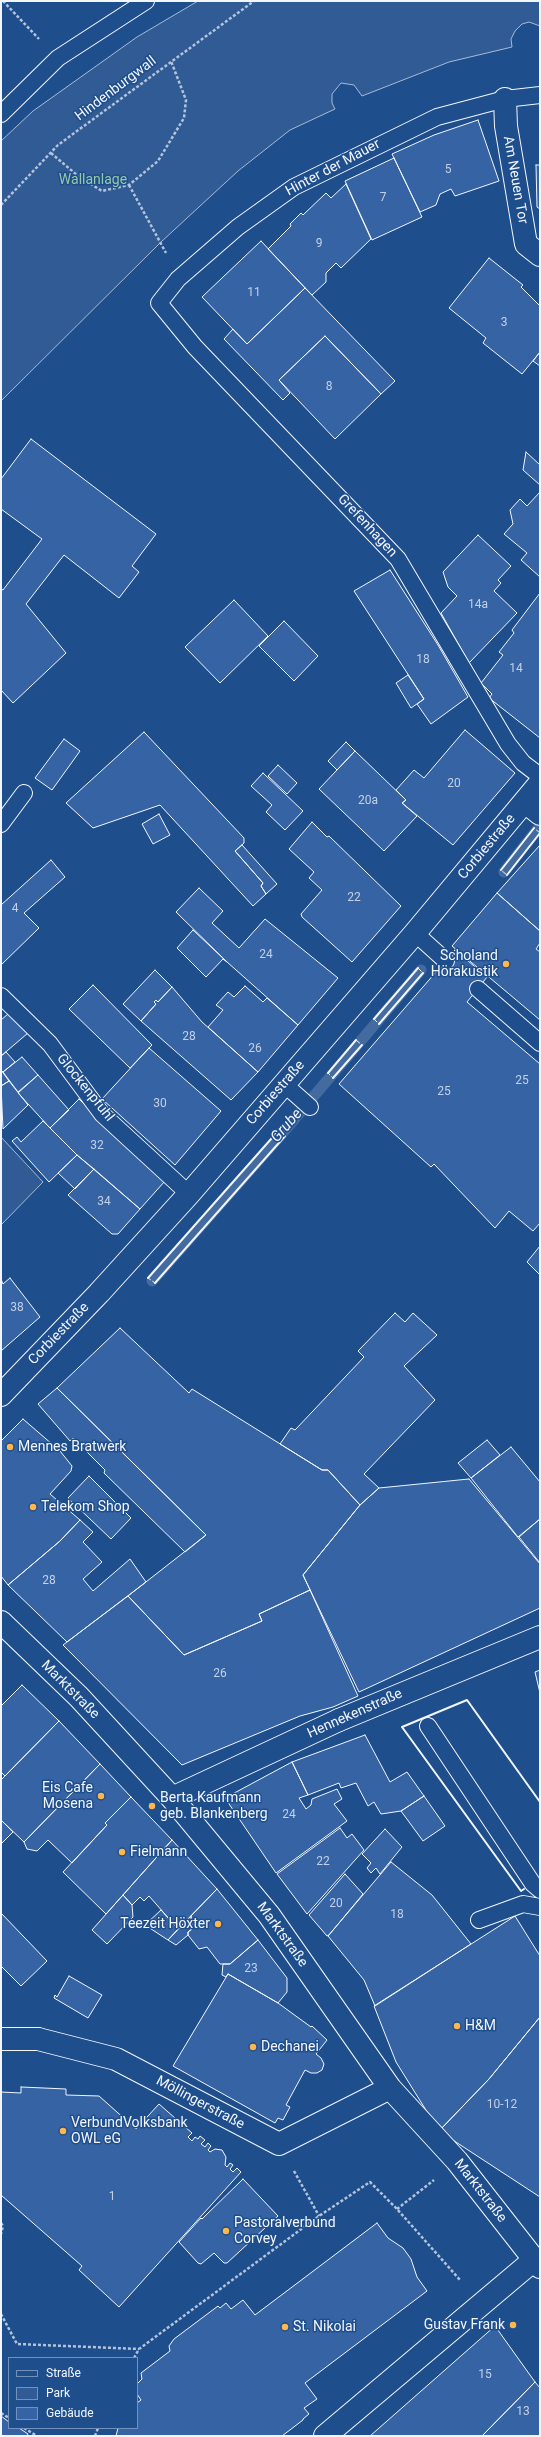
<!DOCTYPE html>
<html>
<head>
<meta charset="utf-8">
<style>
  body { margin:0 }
  #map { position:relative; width:541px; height:2437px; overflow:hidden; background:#1f4e8c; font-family:Roboto,sans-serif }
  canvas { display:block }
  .frame { position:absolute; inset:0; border:2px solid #f2f6ff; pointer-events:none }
  .legend { position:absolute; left:8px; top:2357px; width:130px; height:72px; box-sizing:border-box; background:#1f4e8c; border:1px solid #7391ba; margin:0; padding:5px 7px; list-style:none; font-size:12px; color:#f2f6ff }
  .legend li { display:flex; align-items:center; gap:8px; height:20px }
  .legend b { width:20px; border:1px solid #7391ba }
</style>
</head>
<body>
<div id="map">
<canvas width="541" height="2437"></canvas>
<div class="frame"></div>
<ul class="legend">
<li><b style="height:5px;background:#1f4e8c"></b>Straße</li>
<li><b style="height:11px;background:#305b95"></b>Park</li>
<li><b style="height:11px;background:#3563a3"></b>Gebäude</li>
</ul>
</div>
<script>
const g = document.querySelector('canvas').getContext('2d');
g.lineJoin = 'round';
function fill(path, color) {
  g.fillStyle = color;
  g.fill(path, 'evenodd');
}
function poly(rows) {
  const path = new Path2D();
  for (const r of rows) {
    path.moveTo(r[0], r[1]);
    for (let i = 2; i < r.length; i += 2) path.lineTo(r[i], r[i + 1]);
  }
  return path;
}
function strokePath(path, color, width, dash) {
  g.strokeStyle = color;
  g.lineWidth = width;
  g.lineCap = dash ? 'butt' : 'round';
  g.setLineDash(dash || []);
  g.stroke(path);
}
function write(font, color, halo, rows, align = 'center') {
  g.font = font + ' Roboto,sans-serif';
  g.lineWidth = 3;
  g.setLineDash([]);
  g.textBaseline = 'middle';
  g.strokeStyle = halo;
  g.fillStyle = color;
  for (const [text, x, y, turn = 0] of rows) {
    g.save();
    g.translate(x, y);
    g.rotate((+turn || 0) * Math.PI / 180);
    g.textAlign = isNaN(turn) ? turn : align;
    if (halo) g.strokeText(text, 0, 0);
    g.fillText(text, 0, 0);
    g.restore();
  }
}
const green = poly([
  [198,1,540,1,540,26,529,22,522,24,515,31,511,39,512,47,449,62,362,96,354,85,341,83,332,94,332,103,335,109,290,130,238,171,161,242,1,401,1,141,33,111,137,37,198,1],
  [1,1137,43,1182,1,1225,1,1137]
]);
fill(green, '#305b95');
strokePath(green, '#a8bbd7', 1);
strokePath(poly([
  [504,872,540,826],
  [152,1281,280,1136,421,970]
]), '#446ba0', 11);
const building = poly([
  [478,120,499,181,455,196,451,189,440,194,436,205,420,212,392,154,434,135,478,120],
  [394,158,422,217,372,240,345,181,394,158],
  [536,165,540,165,540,209,537,207,536,165],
  [346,184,371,239,341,268,336,263,326,273,326,282,312,295,268,249,291,226,290,224,301,213,303,215,326,193,331,198,346,184],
  [261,241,305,288,247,344,202,297,261,241],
  [489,258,523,285,521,287,540,306,540,352,522,374,483,343,486,338,449,308,489,258],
  [305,288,395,381,381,394,325,336,279,380,290,393,283,400,224,339,233,329,247,344,305,288],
  [325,336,381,394,335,439,279,380,325,336],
  [540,352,540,366,533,361,540,352],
  [31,439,156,534,132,566,139,572,119,598,64,555,26,604,66,653,13,703,1,690,1,589,3,590,42,539,1,509,1,479,31,439],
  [526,452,540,465,540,485,523,470,526,452],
  [540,492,540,577,521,560,527,553,504,534,513,524,510,510,520,499,527,506,540,492],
  [478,535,511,566,498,580,501,583,494,591,517,613,469,663,441,613,457,596,448,587,443,572,478,535],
  [390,570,438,645,468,697,431,724,417,704,424,699,354,591,390,570],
  [540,593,540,738,489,698,492,694,481,683,503,655,499,652,514,633,512,630,540,593],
  [234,600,268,636,220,683,185,647,234,600],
  [284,621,318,656,294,681,259,646,284,621],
  [408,675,424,699,411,708,396,683,408,675],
  [465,730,515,773,453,845,402,803,406,800,396,790,414,770,424,778,465,730],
  [144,732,244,838,244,843,235,851,263,883,261,886,266,894,253,906,160,805,93,828,66,803,144,732],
  [64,739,80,751,52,790,35,778,64,739],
  [346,742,355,751,337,770,328,761,346,742],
  [355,751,406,800,402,803,417,816,384,851,319,789,355,751],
  [278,765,297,783,287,794,268,776,278,765],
  [263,773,303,811,285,830,266,812,272,805,251,786,263,773],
  [159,814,170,835,153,844,142,824,159,814],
  [312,822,327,837,329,836,401,906,352,962,302,917,301,914,322,890,309,878,314,872,289,849,312,822],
  [242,845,277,884,266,894,261,886,263,883,235,851,242,845],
  [540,845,540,931,497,893,540,845],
  [51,860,65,877,24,913,39,928,1,965,1,905,51,860],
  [199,888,223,911,212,923,239,948,265,919,338,978,298,1025,227,962,176,912,199,888],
  [497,893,540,931,540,943,536,949,540,952,540,1020,452,946,497,893],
  [193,930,227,962,223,959,206,977,177,948,193,930],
  [455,950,487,977,467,1002,540,1064,540,1223,533,1231,509,1211,495,1228,434,1164,431,1167,339,1084,455,950],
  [155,970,172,987,158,1002,156,1000,154,1002,156,1004,141,1021,123,1004,155,970],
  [93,985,152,1045,130,1068,69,1009,93,985],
  [245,986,263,1002,267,998,298,1025,258,1072,208,1027,223,1010,216,1005,228,992,234,997,245,986],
  [172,987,202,1022,258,1072,231,1100,141,1021,156,1004,154,1002,156,1000,158,1002,172,987],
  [8,1014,28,1033,1,1056,1,1020,8,1014],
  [149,1048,221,1111,175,1165,102,1099,149,1048],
  [6,1052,15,1062,3,1072,1,1070,1,1056,6,1052],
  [22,1057,38,1075,18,1092,3,1072,22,1057],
  [1,1070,9,1081,1,1086,1,1070],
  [38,1075,69,1110,50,1128,18,1093,38,1075],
  [9,1081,28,1105,3,1129,1,1086,9,1081],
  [79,1099,165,1181,140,1209,77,1155,50,1128,79,1099],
  [43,1121,77,1155,49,1182,12,1141,17,1137,21,1142,43,1121],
  [77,1155,94,1169,75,1189,58,1173,77,1155],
  [94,1169,140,1209,118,1234,112,1234,68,1195,94,1169],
  [540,1246,540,1275,527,1262,540,1246],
  [10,1278,40,1317,1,1351,1,1279,3,1284,10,1278],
  [395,1313,405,1322,413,1313,437,1335,404,1366,435,1400,364,1474,379,1488,360,1505,328,1470,322,1470,280,1444,291,1428,295,1430,364,1357,358,1351,395,1313],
  [120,1328,189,1393,192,1389,322,1470,328,1470,360,1505,303,1575,310,1590,259,1614,262,1621,184,1655,128,1596,206,1535,57,1388,120,1328],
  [57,1388,206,1535,185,1552,104,1473,105,1470,73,1438,70,1441,38,1404,57,1388],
  [23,1419,60,1451,72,1466,71,1471,50,1494,80,1520,60,1541,8,1585,1,1576,1,1441,23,1419],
  [487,1440,500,1455,471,1478,458,1463,487,1440],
  [511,1447,540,1482,540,1519,518,1537,471,1478,511,1447],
  [89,1476,131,1518,111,1539,68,1498,89,1476],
  [469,1479,540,1564,540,1608,359,1692,303,1575,360,1505,379,1488,469,1479],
  [540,1519,540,1563,519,1537,540,1519],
  [80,1520,93,1532,83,1542,102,1562,83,1579,93,1591,130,1559,146,1582,67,1642,8,1585,60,1541,80,1520],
  [310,1590,358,1696,333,1707,300,1716,182,1765,63,1645,128,1596,184,1655,262,1621,259,1614,310,1590],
  [540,1670,540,1693,535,1672,540,1670],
  [22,1685,59,1721,5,1776,1,1772,1,1706,22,1685],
  [59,1721,100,1764,24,1842,1,1820,1,1780,59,1721],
  [365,1735,390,1782,407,1772,424,1796,401,1811,381,1814,374,1802,368,1806,356,1783,341,1788,339,1783,308,1795,292,1762,365,1735],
  [292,1762,308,1795,299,1798,306,1809,311,1805,312,1799,337,1789,342,1799,334,1804,347,1821,276,1873,225,1798,292,1762],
  [100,1764,131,1797,105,1823,107,1825,72,1863,48,1840,37,1851,27,1849,24,1842,100,1764],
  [424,1796,445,1826,423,1841,401,1811,424,1796],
  [131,1797,172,1840,106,1914,63,1872,107,1825,105,1823,131,1797],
  [1,1820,13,1832,1,1844,1,1820],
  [340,1828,347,1838,352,1834,364,1850,307,1914,277,1874,340,1828],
  [385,1829,402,1847,380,1874,376,1868,371,1873,367,1868,371,1863,362,1854,385,1829],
  [172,1840,217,1889,178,1929,149,1896,144,1901,140,1897,132,1905,123,1895,172,1840],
  [391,1862,432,1895,471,1944,375,2006,364,1980,328,1936,391,1862],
  [345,1874,363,1894,329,1935,327,1936,309,1915,345,1874],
  [217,1889,258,1940,230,1964,220,1964,207,1947,199,1949,188,1935,188,1932,192,1929,191,1916,217,1889],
  [123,1895,132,1905,133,1917,107,1944,92,1930,123,1895],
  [161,1910,178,1929,168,1940,145,1925,161,1910],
  [1,1913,47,1961,21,1986,1,1966,1,1913],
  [191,1916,192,1929,188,1932,188,1935,176,1945,168,1940,191,1916],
  [515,1916,540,1956,540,2017,489,2079,439,2131,396,2062,374,2006,515,1916],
  [258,1940,287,1978,287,1992,278,2003,228,1974,226,1977,222,1975,223,1964,230,1964,258,1940],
  [228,1974,278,2003,311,2027,312,2026,327,2040,316,2054,321,2058,324,2064,322,2070,317,2073,311,2073,305,2070,286,2105,290,2107,283,2120,278,2118,275,2123,173,2066,228,1974],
  [69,1976,102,1995,88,2018,54,1998,55,1995,57,1997,69,1976],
  [540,2017,540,2197,439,2131,489,2079,540,2017],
  [21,2087,66,2089,66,2095,99,2096,136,2129,159,2104,192,2133,188,2137,192,2141,195,2137,198,2139,200,2136,205,2140,201,2144,205,2147,208,2143,211,2146,208,2150,210,2152,215,2149,222,2150,226,2157,225,2165,227,2167,230,2163,233,2165,230,2169,233,2172,237,2168,241,2172,119,2307,79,2270,82,2266,1,2195,1,2092,21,2093,21,2087],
  [243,2179,278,2216,227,2263,224,2263,214,2253,201,2264,198,2263,179,2242,201,2218,202,2219,243,2179],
  [377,2223,388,2238,403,2248,411,2259,417,2277,427,2291,305,2383,317,2399,304,2408,309,2414,303,2419,303,2420,282,2436,116,2436,118,2428,137,2428,137,2403,141,2400,137,2394,137,2384,142,2379,141,2373,170,2351,169,2346,174,2339,218,2306,220,2308,226,2303,231,2309,243,2300,255,2315,377,2223],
  [495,2326,535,2382,482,2436,370,2436,495,2326],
  [535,2382,540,2388,540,2436,482,2436,535,2382],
  [1,2416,9,2422,9,2428,19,2428,28,2434,27,2436,1,2436,1,2416]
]);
fill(building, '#3563a3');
strokePath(building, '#f2f6ff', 1);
const service = poly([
  [540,95,505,99,437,117,294,187,238,227,178,279,159,303,195,347,398,559,508,744,523,763,540,776],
  [1,114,58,58,146,1],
  [1,824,24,793],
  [415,933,446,961],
  [478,989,540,1043],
  [1,996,50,1044,102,1114,189,1194],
  [284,1084,310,1107],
  [428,1726,533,1884,540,1890],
  [479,1920,523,1904,540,1907]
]);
const pedestrian = poly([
  [1,1622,79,1697,172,1798,269,1915,390,2088,457,2161,540,2267],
  [172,1798,339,1720],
  [38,2039,116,2059,279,2144,390,2088],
  [325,2436,534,2260]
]);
const minor = poly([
  [505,99,506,126,526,244,540,255],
  [525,802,540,814],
  [1,1395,99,1293,189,1194,415,933,540,783],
  [339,1720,540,1637],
  [1,2039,38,2039]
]);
strokePath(service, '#f2f6ff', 18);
strokePath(pedestrian, '#f2f6ff', 24);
strokePath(minor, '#f2f6ff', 24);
strokePath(poly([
  [3,1,39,39],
  [51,153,78,176,102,191,129,185,158,161,184,118,186,100,171,61],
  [129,185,166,253],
  [1,205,58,145,254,1],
  [294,2171,319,2216],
  [397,2209,434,2180],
  [1,2223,3,2226,1,2234],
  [1,2314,17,2344,139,2349],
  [134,2358,139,2349,319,2216,370,2182,397,2209,460,2280,459,2281],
  [1,2413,9,2418],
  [24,2428,37,2436],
  [95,2436,98,2428]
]), '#b3c4dc', 2.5, [3, 2]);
strokePath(service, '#1f4e8c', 16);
strokePath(pedestrian, '#1f4e8c', 22);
strokePath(minor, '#1f4e8c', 22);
strokePath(poly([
  [540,833,534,828,501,870,507,875,540,833],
  [418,968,423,973,379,1024,374,1019,418,968],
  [356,1040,362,1045,333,1078,328,1073,356,1040],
  [279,1130,285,1136,155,1283,148,1278,279,1130]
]), '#f2f6ff', 1, [5, 2]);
strokePath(poly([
  [501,870,534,828],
  [507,875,540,833],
  [374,1019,418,968],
  [379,1024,423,973],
  [328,1073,356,1040],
  [333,1078,362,1045],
  [148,1278,279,1130],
  [155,1283,285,1136],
  [524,1889,521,1891,402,1727,467,1700,540,1802]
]), '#f2f6ff', 2);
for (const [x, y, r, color] of [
  [506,964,4,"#ffb74d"],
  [10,1447,4,"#ffb74d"],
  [33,1507,4,"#ffb74d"],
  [101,1796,4,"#ffb74d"],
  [152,1806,4,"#ffb74d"],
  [122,1852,4,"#ffb74d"],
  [218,1924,4,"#ffb74d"],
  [457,2026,4,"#ffb74d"],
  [253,2047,4,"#ffb74d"],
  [63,2131,4,"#ffb74d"],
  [226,2231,4,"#ffb74d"],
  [513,2325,4,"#ffb74d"],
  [285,2327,4,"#ffb74d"]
]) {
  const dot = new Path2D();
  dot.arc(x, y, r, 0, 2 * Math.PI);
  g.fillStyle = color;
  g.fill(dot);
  strokePath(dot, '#1f4e8c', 1.5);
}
write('12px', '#c3d1e8', null, [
  ["5",448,170],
  ["7",383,198],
  ["9",319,244],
  ["11",254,293],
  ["3",504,323],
  ["8",329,387],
  ["14a",478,605],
  ["18",423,660],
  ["14",516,669],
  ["20",454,784],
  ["20a",368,801],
  ["22",354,898],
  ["4",15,909],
  ["24",266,955],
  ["28",189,1037],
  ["26",255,1049],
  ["25",522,1081],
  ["25",444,1092],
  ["30",160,1104],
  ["32",97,1146],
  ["34",104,1202],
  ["38",17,1308],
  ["28",49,1581],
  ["26",220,1674],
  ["24",289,1815],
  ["22",323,1862],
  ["20",336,1904],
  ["18",397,1915],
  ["23",251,1969],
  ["10-12",502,2105],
  ["1",112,2197],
  ["15",485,2375],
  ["13",523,2412]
]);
write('14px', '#f2f6ff', '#1f4e8c', [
  ["Hindenburgwall",116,89,-37],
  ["Hinter der Mauer",333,168,-28],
  ["Am Neuen Tor",515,180,80],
  ["Grefenhagen",367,526,47],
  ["Corbiestraße",487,847,-50],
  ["Glockenpfuhl",85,1088,51],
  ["Corbiestraße",276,1093,-49],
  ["Corbiestraße",59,1334,-46],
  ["Marktstraße",70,1690,45],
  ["Hennekenstraße",355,1714,-24],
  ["Marktstraße",282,1935,54],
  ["Möllingerstraße",200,2103,28],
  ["Marktstraße",480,2191,52]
]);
write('14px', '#97c8a6', '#1f4e8c', [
  ["Wallanlage",93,180]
]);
write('14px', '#f2f6ff', '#1f4e8c', [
  ["Scholand",498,956,"right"],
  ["Hörakustik",498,972,"right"],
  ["Mennes Bratwerk",18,1447],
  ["Telekom Shop",41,1507],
  ["Eis Cafe",93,1788,"right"],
  ["Mosena",93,1804,"right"],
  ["Berta Kaufmann",160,1798],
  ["geb. Blankenberg",160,1814],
  ["Fielmann",130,1852],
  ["Teezeit Höxter",210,1924,"right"],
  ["H&M",465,2026],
  ["Dechanei",261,2047],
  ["VerbundVolksbank",71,2123],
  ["OWL eG",71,2139],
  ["Pastoralverbund",234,2223],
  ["Corvey",234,2239],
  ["Gustav Frank",505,2325,"right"],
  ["St. Nikolai",293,2327]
], 'left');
write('italic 15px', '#f2f6ff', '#1f4e8c', [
  ["Grube",287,1126,-49]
]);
</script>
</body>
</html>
